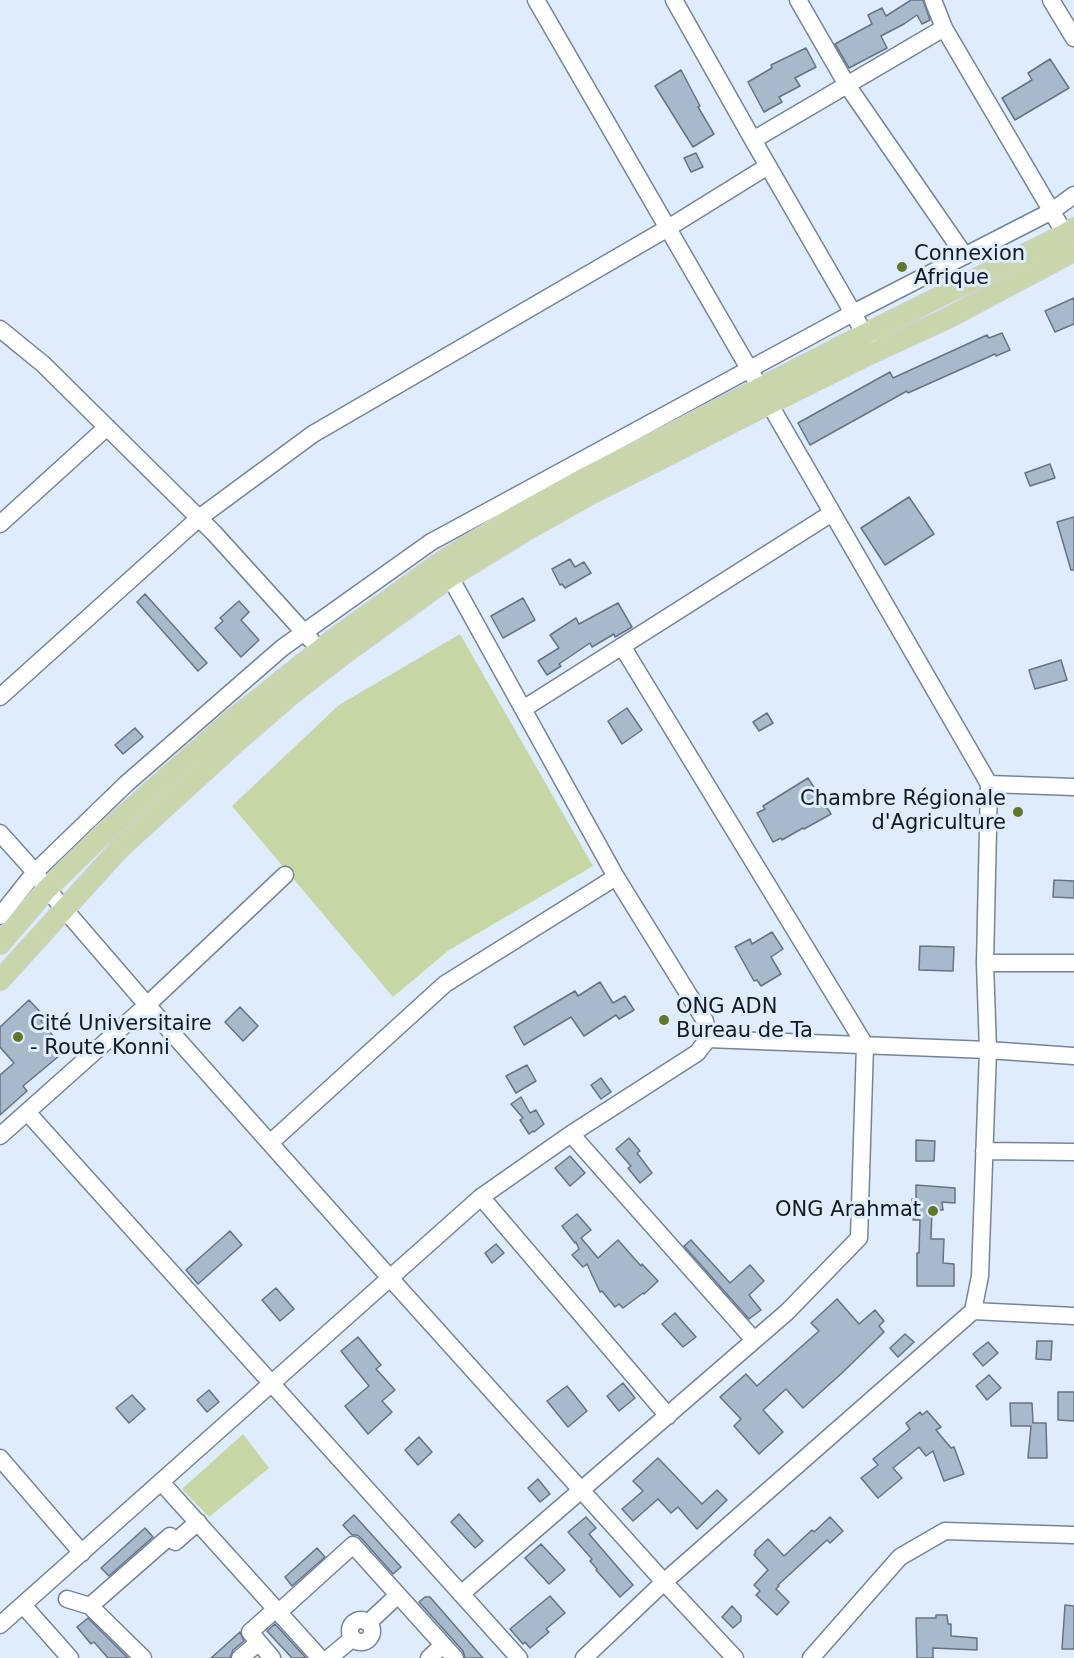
<!DOCTYPE html>
<html>
<head>
<meta charset="utf-8">
<style>
  body { margin:0 }
  canvas { display:block; background:#deecfc }
</style>
</head>
<body>
<canvas width="1074" height="1658"></canvas>
<script>
const g = document.querySelector('canvas').getContext('2d');
g.lineJoin = 'round';
function fill(path, color) {
  g.fillStyle = color;
  g.fill(path, 'evenodd');
}
function poly(rows) {
  const path = new Path2D();
  for (const r of rows) {
    if (r.length === 3) {
      path.moveTo(r[0] + r[2], r[1]);
      path.arc(r[0], r[1], r[2], 0, 2 * Math.PI);
      continue;
    }
    path.moveTo(r[0], r[1]);
    for (let i = 2; i < r.length; i += 2) path.lineTo(r[i], r[i + 1]);
  }
  return path;
}
function strokePath(path, color, width, dash) {
  g.strokeStyle = color;
  g.lineWidth = width;
  g.lineCap = dash ? 'butt' : 'round';
  g.setLineDash(dash || []);
  g.stroke(path);
}
function write(font, color, halo, rows, align = 'center') {
  g.font = font + ' "DejaVu Sans",sans-serif';
  g.lineWidth = 6;
  g.setLineDash([]);
  g.textBaseline = 'middle';
  g.strokeStyle = halo;
  g.fillStyle = color;
  for (const [text, x, y, turn = 0] of rows) {
    g.save();
    g.translate(x, y);
    g.rotate((+turn || 0) * Math.PI / 180);
    g.textAlign = isNaN(turn) ? turn : align;
    if (halo) g.strokeText(text, 0, 0);
    g.fillText(text, 0, 0);
    g.restore();
  }
}
fill(poly([
  [460,634,593,866,449,950,393,997,232,806,339,705],
  [243,1434,269,1468,209,1517,182,1489]
]), '#c6d7a5');
const building = poly([
  [911,0,923,0,930,20,922,24,917,15,904,24,881,36,887,48,849,68,835,44,872,24,868,15,882,8,886,16,911,0],
  [806,48,816,67,795,78,800,86,779,97,782,102,764,112,748,82,772,68,771,65,806,48],
  [1050,59,1069,88,1015,120,1002,98,1032,80,1028,73,1050,59],
  [681,70,700,106,698,107,714,134,693,147,655,86,681,70],
  [696,153,703,167,691,172,684,158,696,153],
  [1074,298,1074,324,1055,332,1045,311,1074,298],
  [1002,333,1010,350,996,356,995,354,908,393,907,391,810,445,798,423,890,372,893,378,987,335,989,338,1002,333],
  [1050,464,1055,478,1030,486,1025,473,1050,464],
  [909,497,934,534,885,565,861,528,909,497],
  [1074,517,1074,570,1071,570,1057,522,1074,517],
  [570,559,575,567,584,562,591,573,565,588,562,584,560,585,552,569,570,559],
  [145,594,207,663,198,671,137,602,145,594],
  [523,598,535,620,503,638,491,616,523,598],
  [239,601,249,612,241,620,259,640,241,657,215,628,223,621,220,618,239,601],
  [618,603,632,627,615,637,614,634,592,647,590,643,559,664,561,666,547,675,538,661,559,648,550,635,576,618,579,624,618,603],
  [1061,660,1067,680,1035,689,1029,670,1061,660],
  [627,708,642,730,622,744,608,721,627,708],
  [767,713,773,723,759,731,753,722,767,713],
  [135,728,143,737,123,754,115,745,135,728],
  [808,778,831,814,804,829,803,828,782,840,781,838,773,842,757,813,765,809,763,806,808,778],
  [1054,880,1074,881,1074,898,1053,897,1054,880],
  [772,932,783,949,771,957,781,974,761,986,757,980,754,981,735,947,750,939,752,944,772,932],
  [920,946,954,947,953,971,919,970,920,946],
  [600,982,613,1003,625,996,634,1010,619,1019,616,1015,584,1036,571,1017,524,1045,514,1027,575,991,578,996,600,982],
  [29,1000,45,1017,41,1021,65,1051,23,1086,27,1091,0,1115,0,1075,14,1063,0,1047,0,1027,29,1000],
  [240,1007,258,1026,243,1041,225,1022,240,1007],
  [527,1065,536,1081,516,1093,506,1076,527,1065],
  [601,1078,611,1092,601,1099,591,1085,601,1078],
  [521,1097,530,1113,536,1110,544,1124,534,1132,533,1131,529,1134,520,1120,523,1118,511,1104,521,1097],
  [629,1138,640,1151,637,1153,652,1173,640,1183,628,1168,631,1166,616,1149,629,1138],
  [916,1140,935,1141,934,1161,916,1161,916,1140],
  [570,1156,585,1173,570,1186,555,1168,570,1156],
  [916,1185,955,1188,955,1203,942,1202,943,1210,932,1210,931,1239,944,1239,943,1263,954,1264,954,1286,917,1286,917,1253,919,1253,920,1220,913,1220,912,1199,916,1199,916,1185],
  [577,1214,591,1230,581,1238,598,1258,618,1240,641,1266,642,1264,658,1281,644,1294,643,1293,623,1308,619,1304,615,1307,602,1291,600,1292,587,1264,583,1267,572,1255,579,1249,576,1242,575,1243,562,1226,577,1214],
  [230,1231,242,1245,198,1284,186,1270,230,1231],
  [691,1240,730,1283,750,1265,764,1281,749,1295,761,1310,749,1319,684,1246,691,1240],
  [496,1244,504,1253,492,1263,485,1253,496,1244],
  [276,1288,294,1309,280,1321,262,1300,276,1288],
  [837,1299,859,1324,875,1310,884,1321,879,1326,884,1332,842,1373,803,1408,786,1389,763,1410,783,1432,759,1454,734,1426,741,1419,720,1397,746,1374,757,1386,819,1331,811,1323,837,1299],
  [675,1313,696,1337,683,1347,662,1324,675,1313],
  [905,1334,914,1342,898,1357,890,1348,905,1334],
  [358,1337,381,1365,376,1369,395,1390,382,1401,392,1412,368,1434,345,1406,369,1386,341,1351,358,1337],
  [1037,1341,1052,1341,1051,1360,1036,1359,1037,1341],
  [988,1342,998,1353,983,1366,973,1354,988,1342],
  [989,1375,1001,1388,987,1400,976,1386,989,1375],
  [623,1383,635,1398,619,1411,607,1396,623,1383],
  [567,1386,587,1411,568,1427,547,1401,567,1386],
  [209,1390,219,1402,207,1412,197,1400,209,1390],
  [1058,1392,1074,1392,1074,1421,1058,1420,1058,1392],
  [132,1395,145,1409,129,1423,116,1408,132,1395],
  [1010,1403,1032,1403,1033,1423,1046,1423,1047,1458,1028,1458,1031,1426,1011,1426,1010,1403],
  [927,1411,941,1427,936,1430,951,1448,954,1447,964,1474,944,1481,933,1451,926,1456,919,1447,893,1468,902,1478,878,1498,861,1478,878,1465,873,1459,910,1429,906,1423,920,1412,922,1415,927,1411],
  [419,1437,432,1452,418,1465,405,1450,419,1437],
  [658,1458,702,1504,717,1490,727,1500,697,1529,678,1507,671,1513,658,1499,633,1521,622,1509,643,1491,633,1481,658,1458],
  [538,1479,550,1494,540,1502,528,1488,538,1479],
  [459,1514,483,1541,475,1548,451,1522,459,1514],
  [354,1515,401,1567,393,1574,361,1538,357,1535,352,1535,343,1525,354,1515],
  [586,1517,596,1528,589,1534,633,1585,620,1597,596,1570,597,1569,590,1561,592,1559,568,1532,586,1517],
  [830,1517,843,1531,830,1543,827,1540,778,1585,779,1586,776,1589,789,1602,777,1615,756,1595,760,1591,754,1585,768,1570,754,1555,756,1552,755,1551,768,1539,784,1556,812,1530,814,1532,830,1517],
  [145,1528,153,1537,109,1576,101,1568,145,1528],
  [541,1544,565,1570,549,1584,525,1558,541,1544],
  [317,1548,325,1557,292,1586,285,1577,317,1548],
  [550,1596,565,1613,546,1629,549,1632,530,1648,525,1642,523,1644,510,1629,550,1596],
  [425,1597,430,1597,483,1658,465,1658,463,1651,419,1602,425,1597],
  [1065,1605,1074,1606,1074,1649,1062,1649,1065,1605],
  [732,1606,741,1616,741,1621,733,1628,722,1617,732,1606],
  [936,1615,947,1615,948,1624,951,1624,951,1636,977,1638,977,1650,933,1648,933,1658,917,1658,916,1618,936,1618,936,1615],
  [88,1618,128,1658,108,1658,94,1642,91,1644,77,1627,88,1618],
  [275,1624,306,1658,292,1658,278,1643,267,1631,275,1624],
  [240,1632,244,1641,233,1650,230,1658,211,1658,240,1632]
]);
fill(building, '#a8b9cc');
strokePath(building, '#647485', 1.5);
const minor = poly([
  [536,0,989,784,985,963,988,1050,980,1276,973,1311,664,1582,584,1658],
  [674,0,753,140,853,313,871,346],
  [798,0,847,85,965,256],
  [933,0,944,28,1065,234],
  [1051,0,1074,38],
  [753,140,944,28],
  [0,329,43,364,214,533,311,640],
  [0,524,107,427],
  [0,697,199,518,313,434,668,228,768,166],
  [523,709,832,513],
  [989,784,1074,787],
  [0,833,35,872,47,889,147,1005,390,1278,664,1582,735,1658],
  [0,916,35,872,126,784,282,648,431,542,853,313,1052,211,1074,195],
  [985,963,1074,963],
  [708,1039,988,1050,1074,1056],
  [27,1112,519,1658],
  [571,1134,754,1340],
  [0,1136,147,1005,285,875],
  [270,1143,445,984,616,877],
  [984,1151,1074,1152],
  [481,1197,668,1416],
  [973,1311,1074,1316],
  [0,1458,82,1553],
  [161,1482,320,1658],
  [461,1594,787,1312,859,1238,865,1045,622,646],
  [67,1599,90,1606],
  [23,1605,70,1658],
  [279,1612,353,1545,455,1658],
  [361,1631,11],
  [368,1623,398,1595],
  [0,1625,481,1197,571,1134,697,1053,708,1039,705,1021,616,877,445,568],
  [143,1658,90,1606,170,1536,175,1542,198,1522],
  [240,1658,258,1643],
  [272,1658,250,1632,276,1609],
  [329,1658,353,1638],
  [429,1658,443,1645],
  [811,1658,900,1557,945,1531,1074,1535]
]);
const major = poly([
  [0,944,47,889,103,834,228,723,331,641,441,562,516,516,581,480,865,334,1065,234,1074,228],
  [0,980,120,848,233,745,293,693,341,656,450,577,525,531,589,495,769,404,874,352,946,319,1074,251]
]);
strokePath(minor, '#758597', 19);
strokePath(major, '#d0d1d2', 22);
strokePath(minor, '#fff', 16);
strokePath(major, '#c9d6ac', 20);
for (const [x, y, r, color] of [
  [902,267,6,"#617727"],
  [1018,812,6,"#617727"],
  [664,1020,6,"#617727"],
  [18,1037,6,"#617727"],
  [933,1211,6,"#617727"]
]) {
  const dot = new Path2D();
  dot.arc(x, y, r, 0, 2 * Math.PI);
  g.fillStyle = color;
  g.fill(dot);
  strokePath(dot, '#deecfc', 2);
}
write('21px', '#131920', '#deecfc', [
  ["Connexion",914,255],
  ["Afrique",914,279],
  ["Chambre Régionale",1006,800,"right"],
  ["d'Agriculture",1006,824,"right"],
  ["ONG ADN",676,1008],
  ["Bureau de Ta",676,1032],
  ["Cité Universitaire",30,1025],
  ["- Route Konni",30,1049],
  ["ONG Arahmat",921,1211,"right"]
], 'left');
</script>
</body>
</html>
